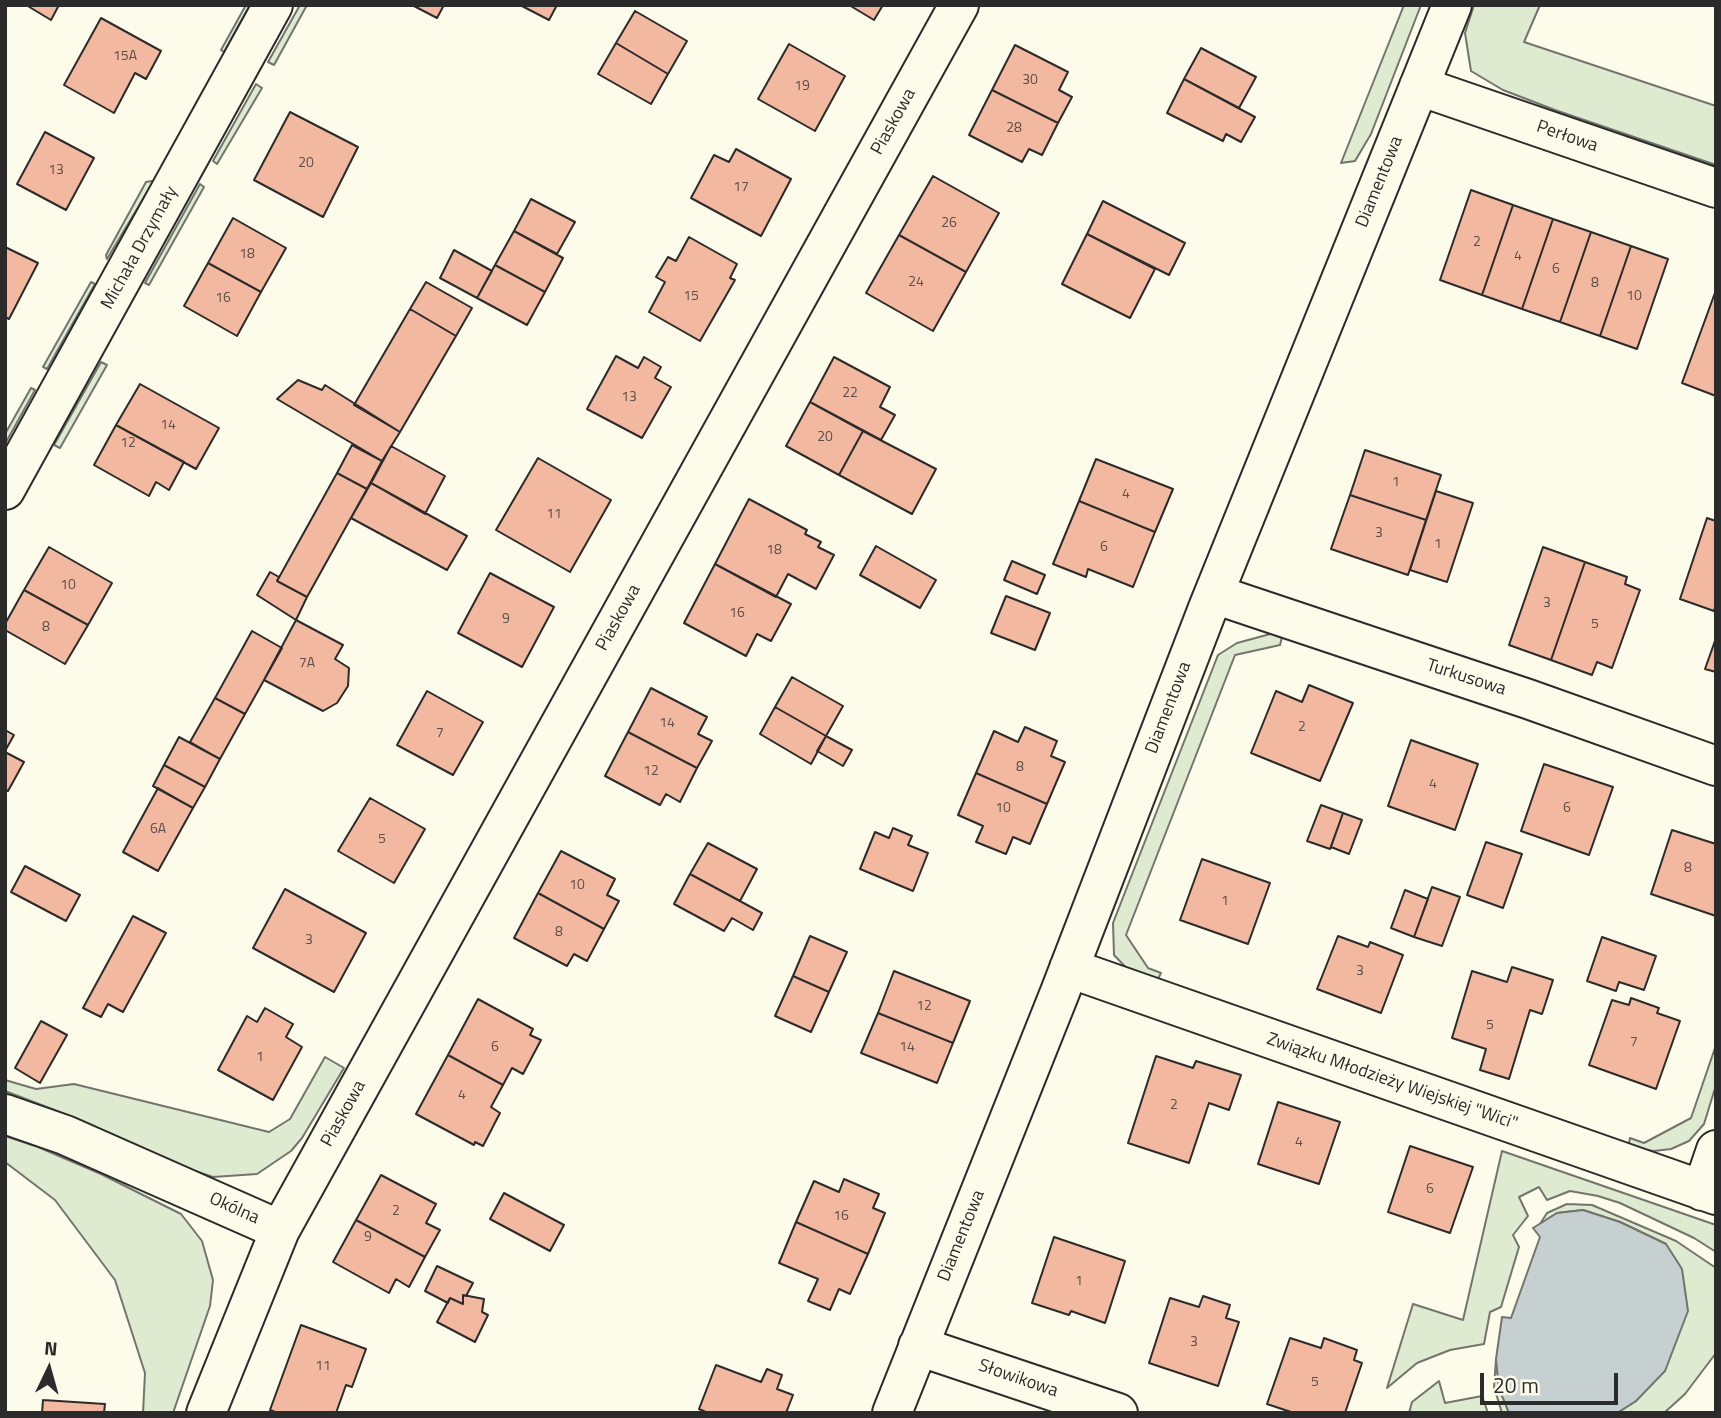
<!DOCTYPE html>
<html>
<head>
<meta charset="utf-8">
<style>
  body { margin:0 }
  #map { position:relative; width:1721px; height:1418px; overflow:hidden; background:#fdfbea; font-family:"Titillium Web",sans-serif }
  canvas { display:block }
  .frame { position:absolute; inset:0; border:7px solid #2b2b2b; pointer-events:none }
  .north { position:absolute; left:14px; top:1334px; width:70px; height:70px; -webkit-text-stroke:5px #fdfbea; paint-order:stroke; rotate:5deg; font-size:19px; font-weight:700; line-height:28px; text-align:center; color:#2b2b2b }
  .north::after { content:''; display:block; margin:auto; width:24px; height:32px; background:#2b2b2b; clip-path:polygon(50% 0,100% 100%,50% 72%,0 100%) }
  .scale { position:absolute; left:1480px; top:1373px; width:138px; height:32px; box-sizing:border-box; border:4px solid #2b2b2b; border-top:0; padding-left:9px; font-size:21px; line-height:24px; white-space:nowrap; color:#2b2b2b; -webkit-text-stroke:5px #fdfbea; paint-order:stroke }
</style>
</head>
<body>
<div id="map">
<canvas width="1721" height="1418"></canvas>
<div class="frame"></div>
<div class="north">N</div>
<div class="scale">20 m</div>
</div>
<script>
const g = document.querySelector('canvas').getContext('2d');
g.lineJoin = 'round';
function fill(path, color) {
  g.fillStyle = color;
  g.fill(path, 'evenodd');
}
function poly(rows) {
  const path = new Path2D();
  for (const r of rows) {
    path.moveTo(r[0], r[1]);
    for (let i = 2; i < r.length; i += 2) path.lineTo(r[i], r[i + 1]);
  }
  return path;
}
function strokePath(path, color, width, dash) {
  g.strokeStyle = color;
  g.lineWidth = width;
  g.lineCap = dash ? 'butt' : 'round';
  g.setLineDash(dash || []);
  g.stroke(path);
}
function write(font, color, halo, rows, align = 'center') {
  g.font = font + ' "Titillium Web",sans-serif';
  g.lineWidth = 5;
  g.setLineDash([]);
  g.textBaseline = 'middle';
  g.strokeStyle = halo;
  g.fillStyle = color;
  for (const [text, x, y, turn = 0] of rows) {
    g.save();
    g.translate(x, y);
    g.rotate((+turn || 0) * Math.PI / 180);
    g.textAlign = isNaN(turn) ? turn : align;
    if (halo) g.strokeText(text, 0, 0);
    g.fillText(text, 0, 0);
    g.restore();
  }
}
const green = poly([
  [246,5,250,5,224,52,221,50,246,5],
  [300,5,307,5,274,65,268,62,300,5],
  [1404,5,1421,5,1371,134,1355,161,1341,163,1404,5],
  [1474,5,1540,5,1524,42,1716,106,1716,165,1555,110,1503,90,1471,71,1465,33,1474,5],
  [256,84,262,88,217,164,213,161,256,84],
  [152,181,152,184,107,259,106,255,146,182,152,181],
  [200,184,204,187,149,285,145,283,200,184],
  [91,282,95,284,47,369,43,367,91,282],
  [101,362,107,365,60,448,54,445,101,362],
  [31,388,35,390,5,444,5,434,31,388],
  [1274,633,1283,633,1280,645,1235,655,1126,935,1148,968,1161,973,1156,983,1134,976,1114,955,1113,923,1218,655,1237,643,1274,633],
  [1716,1045,1716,1085,1704,1124,1689,1141,1671,1149,1654,1151,1628,1148,1630,1138,1644,1143,1691,1118,1716,1045],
  [325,1057,344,1068,302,1138,291,1151,257,1174,213,1177,186,1168,78,1119,5,1091,5,1080,36,1089,74,1084,269,1132,290,1119,325,1057],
  [5,1136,38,1147,101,1174,181,1214,202,1241,213,1280,210,1306,173,1413,143,1413,145,1373,115,1280,55,1200,5,1162,5,1136],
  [1502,1151,1716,1225,1716,1252,1694,1238,1620,1203,1598,1196,1570,1191,1547,1200,1539,1187,1519,1197,1528,1216,1513,1235,1519,1247,1501,1307,1490,1312,1484,1344,1450,1350,1417,1363,1387,1388,1413,1304,1463,1320,1502,1151],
  [1567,1204,1592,1205,1676,1241,1716,1268,1716,1353,1685,1394,1664,1413,1617,1413,1636,1401,1666,1244,1620,1222,1583,1210,1557,1213,1540,1224,1547,1213,1567,1204],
  [1496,1359,1499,1388,1509,1413,1502,1413,1494,1387,1496,1359],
  [1439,1381,1445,1403,1482,1396,1488,1413,1409,1413,1412,1402,1439,1381]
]);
fill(green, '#deebd1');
strokePath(green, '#74746e', 2);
const water = poly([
  [1583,1210,1620,1222,1666,1244,1682,1269,1688,1311,1665,1371,1636,1401,1617,1413,1509,1413,1499,1388,1496,1359,1502,1317,1511,1318,1540,1237,1533,1228,1557,1213,1583,1210]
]);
fill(water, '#c7d0d0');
strokePath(water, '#74746e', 2);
const building = poly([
  [26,5,59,5,51,20,26,5],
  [412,5,444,5,437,18,412,5],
  [520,5,557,5,549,20,520,5],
  [849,5,883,5,874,20,849,5],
  [635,11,687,41,668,74,616,43,635,11],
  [101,18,161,51,146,79,135,73,114,113,64,85,101,18],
  [616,43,668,74,651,104,598,74,616,43],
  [789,44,845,76,815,131,758,99,789,44],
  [1015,45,1068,72,1059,90,1072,97,1058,123,992,90,1015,45],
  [1201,48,1256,77,1239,108,1184,79,1201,48],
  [1184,79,1255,117,1241,142,1226,134,1223,141,1167,113,1184,79],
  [992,90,1058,123,1042,155,1029,149,1022,162,969,135,992,90],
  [290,112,358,147,323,217,254,180,290,112],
  [45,132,94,158,66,210,17,184,45,132],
  [736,149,791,179,761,236,691,198,714,155,729,162,736,149],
  [933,176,999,213,966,272,899,235,933,176],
  [1471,190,1513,205,1482,295,1440,280,1471,190],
  [531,199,575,222,557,254,514,231,531,199],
  [1103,201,1185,243,1169,275,1087,234,1103,201],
  [1513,205,1553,219,1522,309,1482,295,1513,205],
  [233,218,286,248,261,292,208,263,233,218],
  [1553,219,1591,232,1560,322,1522,309,1553,219],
  [514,231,563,258,545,292,495,265,514,231],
  [1591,232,1631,246,1600,336,1560,322,1591,232],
  [1087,234,1155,269,1130,318,1062,284,1087,234],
  [899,235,966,272,933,331,866,293,899,235],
  [689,237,737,264,730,278,735,280,700,341,649,312,665,282,656,277,668,257,676,261,689,237],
  [1631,246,1668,259,1637,349,1600,336,1631,246],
  [5,247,38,263,9,319,5,317,5,247],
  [454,250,492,271,477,298,440,278,454,250],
  [208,263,261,292,237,336,184,306,208,263],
  [495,265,545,292,527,325,477,298,495,265],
  [426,282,472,308,456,336,410,309,426,282],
  [1716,290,1716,396,1682,383,1716,290],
  [410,309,456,336,400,432,354,405,410,309],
  [616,356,638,368,644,357,661,367,655,378,671,387,642,438,587,409,616,356],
  [834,357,890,387,880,407,895,415,881,440,810,402,834,357],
  [298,380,322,390,325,385,400,432,382,461,277,399,298,380],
  [140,384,219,428,196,469,116,425,140,384],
  [810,402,863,431,839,475,786,446,810,402],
  [116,425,184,462,169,490,156,482,149,496,94,465,116,425],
  [863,431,936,469,912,514,839,475,863,431],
  [352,445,382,461,367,489,337,473,352,445],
  [391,446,445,476,425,514,371,483,391,446],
  [1365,450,1441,475,1426,520,1350,495,1365,450],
  [538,458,611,500,570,572,496,530,538,458],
  [1096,459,1173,489,1155,532,1079,501,1096,459],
  [337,473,367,489,307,597,277,581,337,473],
  [371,483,467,536,447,570,351,518,371,483],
  [1436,491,1473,503,1447,582,1410,570,1436,491],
  [1350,495,1426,520,1408,575,1331,549,1350,495],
  [749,499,807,530,805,534,821,542,818,547,834,555,816,589,788,574,776,597,715,564,749,499],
  [1079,501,1155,532,1133,587,1088,569,1086,577,1053,564,1079,501],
  [1707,518,1716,521,1716,605,1714,611,1680,599,1707,518],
  [876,546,936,580,920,608,860,575,876,546],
  [49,547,112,583,88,625,24,590,49,547],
  [1543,547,1585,562,1551,660,1509,645,1543,547],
  [1012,561,1045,575,1037,594,1004,580,1012,561],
  [1585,562,1627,577,1625,584,1640,590,1612,668,1597,662,1592,675,1551,660,1585,562],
  [715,564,791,604,771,641,757,634,746,656,684,623,715,564],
  [270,572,279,577,277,581,307,597,296,620,257,595,270,572],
  [490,573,554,607,522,667,458,633,490,573],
  [24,590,88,625,65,664,5,630,5,624,24,590],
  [1006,596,1050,613,1035,650,991,633,1006,596],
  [296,620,343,645,335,659,349,668,348,686,337,703,323,711,264,680,296,620],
  [252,631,282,648,245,714,215,698,252,631],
  [1716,638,1716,672,1705,669,1716,638],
  [792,677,843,706,826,736,775,707,792,677],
  [1309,685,1353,703,1320,781,1251,753,1276,691,1302,702,1309,685],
  [651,688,707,717,698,734,712,741,697,768,628,732,651,688],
  [427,691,483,722,453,775,397,745,427,691],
  [215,698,245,714,220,759,190,742,215,698],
  [775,707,826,736,811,764,760,734,775,707],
  [1025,727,1057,741,1051,756,1065,762,1047,804,976,773,994,731,1018,742,1025,727],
  [5,730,14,735,5,751,5,730],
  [628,732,697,768,680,802,666,794,660,805,605,776,628,732],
  [826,736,852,750,843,766,817,751,826,736],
  [179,737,220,759,205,787,164,765,179,737],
  [1411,740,1478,764,1455,830,1388,806,1411,740],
  [5,752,24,762,8,791,5,790,5,752],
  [1544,764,1613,787,1589,855,1521,831,1544,764],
  [164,765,205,787,193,808,153,786,164,765],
  [976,773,1047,804,1030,844,1013,837,1006,854,976,842,983,826,958,815,976,773],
  [158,788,193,808,158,871,123,852,158,788],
  [370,798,425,829,394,883,338,851,370,798],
  [1321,805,1343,813,1330,849,1307,841,1321,805],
  [1343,813,1362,820,1349,854,1331,847,1343,813],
  [893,828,912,836,908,845,928,853,913,891,860,869,875,832,889,838,893,828],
  [1672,830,1716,844,1716,916,1651,894,1672,830],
  [1486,842,1522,854,1503,908,1467,895,1486,842],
  [708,843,757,869,740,901,690,874,708,843],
  [561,851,615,879,607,895,619,901,604,929,538,893,561,851],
  [1202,859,1270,883,1248,944,1180,920,1202,859],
  [25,866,80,895,66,921,11,892,25,866],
  [690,874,762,913,753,930,732,918,724,931,674,904,690,874],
  [1432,887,1460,897,1442,946,1414,937,1432,887],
  [285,889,366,933,334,992,253,948,285,889],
  [1405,890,1428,899,1414,937,1391,928,1405,890],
  [538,893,604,929,587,961,574,954,567,966,514,938,538,893],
  [133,916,166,933,123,1012,108,1004,101,1017,83,1008,133,916],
  [810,936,847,952,829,992,793,976,810,936],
  [1338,936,1368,947,1370,942,1403,955,1381,1013,1317,989,1338,936],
  [1602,937,1656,956,1644,990,1619,982,1616,991,1587,981,1602,937],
  [1512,967,1553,980,1542,1014,1530,1010,1509,1079,1480,1070,1486,1049,1452,1038,1472,971,1507,982,1512,967],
  [894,971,970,1001,953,1043,878,1013,894,971],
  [793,976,829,992,811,1032,775,1016,793,976],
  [1631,998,1659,1008,1657,1013,1680,1021,1656,1089,1589,1065,1612,1000,1629,1005,1631,998],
  [478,999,533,1029,530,1035,541,1040,523,1074,512,1068,503,1085,448,1055,478,999],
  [265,1008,293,1024,286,1037,302,1047,273,1100,218,1070,247,1016,257,1022,265,1008],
  [878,1013,953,1043,937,1083,861,1053,878,1013],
  [41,1021,67,1035,40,1083,15,1068,41,1021],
  [448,1055,503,1085,491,1107,500,1113,483,1146,475,1142,474,1145,416,1114,448,1055],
  [1156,1056,1193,1068,1196,1061,1241,1075,1229,1110,1209,1103,1189,1163,1128,1143,1156,1056],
  [1278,1102,1340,1122,1319,1184,1258,1164,1278,1102],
  [1410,1146,1473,1167,1450,1233,1388,1212,1410,1146],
  [381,1175,436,1204,426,1223,440,1230,425,1257,356,1220,381,1175],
  [844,1179,879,1194,873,1208,885,1213,868,1254,796,1222,814,1181,839,1192,844,1179],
  [504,1193,564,1225,550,1251,490,1219,504,1193],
  [356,1220,425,1257,409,1287,396,1279,389,1293,333,1262,356,1220],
  [796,1222,868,1254,850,1294,839,1289,830,1310,808,1301,818,1279,779,1263,796,1222],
  [1054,1237,1125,1261,1105,1323,1071,1311,1069,1315,1032,1303,1054,1237],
  [437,1266,473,1283,466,1296,463,1295,463,1304,450,1298,448,1303,425,1291,437,1266],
  [463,1295,484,1299,482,1312,488,1315,475,1342,437,1322,450,1298,463,1304,463,1295],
  [1203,1296,1230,1305,1226,1318,1239,1322,1218,1386,1149,1363,1170,1298,1199,1307,1203,1296],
  [301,1325,366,1349,352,1387,346,1385,336,1413,278,1413,270,1410,301,1325],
  [1290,1338,1321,1348,1324,1338,1357,1350,1354,1360,1362,1363,1345,1413,1294,1413,1267,1404,1290,1338],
  [716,1365,761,1382,767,1369,782,1375,777,1389,793,1395,786,1413,708,1413,699,1409,716,1365],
  [43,1400,105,1404,104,1413,42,1413,43,1400]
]);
fill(building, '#f2b8a0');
strokePath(building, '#2b2b2b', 2);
const minor = poly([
  [1419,86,1716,188],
  [5,490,273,5],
  [1214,594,1528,699,1716,766],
  [1069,968,1716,1195],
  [5,1114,65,1135,280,1230,206,1413],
  [1702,1191,1716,1150],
  [280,1230,959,5],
  [918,1346,1118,1413],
  [892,1413,1060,992,1208,608,1452,5]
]);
strokePath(minor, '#2b2b2b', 42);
strokePath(minor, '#fdfbea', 38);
write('14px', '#5d4e48', null, [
  ["15A",125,57],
  ["30",1030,81],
  ["19",802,87],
  ["28",1014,129],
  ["20",306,164],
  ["13",56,171],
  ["17",741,188],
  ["26",949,224],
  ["2",1477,243],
  ["18",247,255],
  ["4",1518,257],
  ["6",1556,270],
  ["24",916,283],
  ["8",1595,284],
  ["15",691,297],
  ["10",1634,297],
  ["16",223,299],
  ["22",850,394],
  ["13",629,398],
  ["14",168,426],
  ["20",825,438],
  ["12",128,444],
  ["1",1396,483],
  ["4",1126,495],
  ["11",554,515],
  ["3",1379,534],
  ["1",1438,545],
  ["6",1104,548],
  ["18",774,551],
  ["10",68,586],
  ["3",1547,604],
  ["16",737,614],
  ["9",506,620],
  ["5",1595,625],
  ["8",46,628],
  ["7A",307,664],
  ["14",667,724],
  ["2",1302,728],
  ["7",440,734],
  ["8",1020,768],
  ["12",651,772],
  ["4",1433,785],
  ["10",1003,809],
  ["6",1567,809],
  ["6A",158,830],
  ["5",382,840],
  ["8",1688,869],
  ["10",577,886],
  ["1",1225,902],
  ["8",559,933],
  ["3",309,941],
  ["3",1360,972],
  ["12",924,1007],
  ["5",1490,1026],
  ["7",1634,1043],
  ["6",495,1048],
  ["14",907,1048],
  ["1",260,1058],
  ["4",462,1096],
  ["2",1174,1106],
  ["4",1299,1143],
  ["6",1430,1190],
  ["2",396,1212],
  ["16",841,1217],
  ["9",368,1238],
  ["1",1079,1282],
  ["3",1194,1343],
  ["11",323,1367],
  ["5",1315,1383]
]);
write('18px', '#2b2b2b', '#fdfbea', [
  ["Piaskowa",894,122,-61],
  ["Perłowa",1567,137,19],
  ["Diamentowa",1380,182,-68],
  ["Michała Drzymały",140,248,-61],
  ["Piaskowa",619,618,-61],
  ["Turkusowa",1466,678,18],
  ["Diamentowa",1169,708,-69],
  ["Związku Młodzieży Wiejskiej \"Wici\"",1392,1082,19],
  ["Piaskowa",344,1114,-61],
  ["Okólna",234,1209,24],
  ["Diamentowa",962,1236,-68],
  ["Słowikowa",1018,1379,19]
]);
</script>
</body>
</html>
